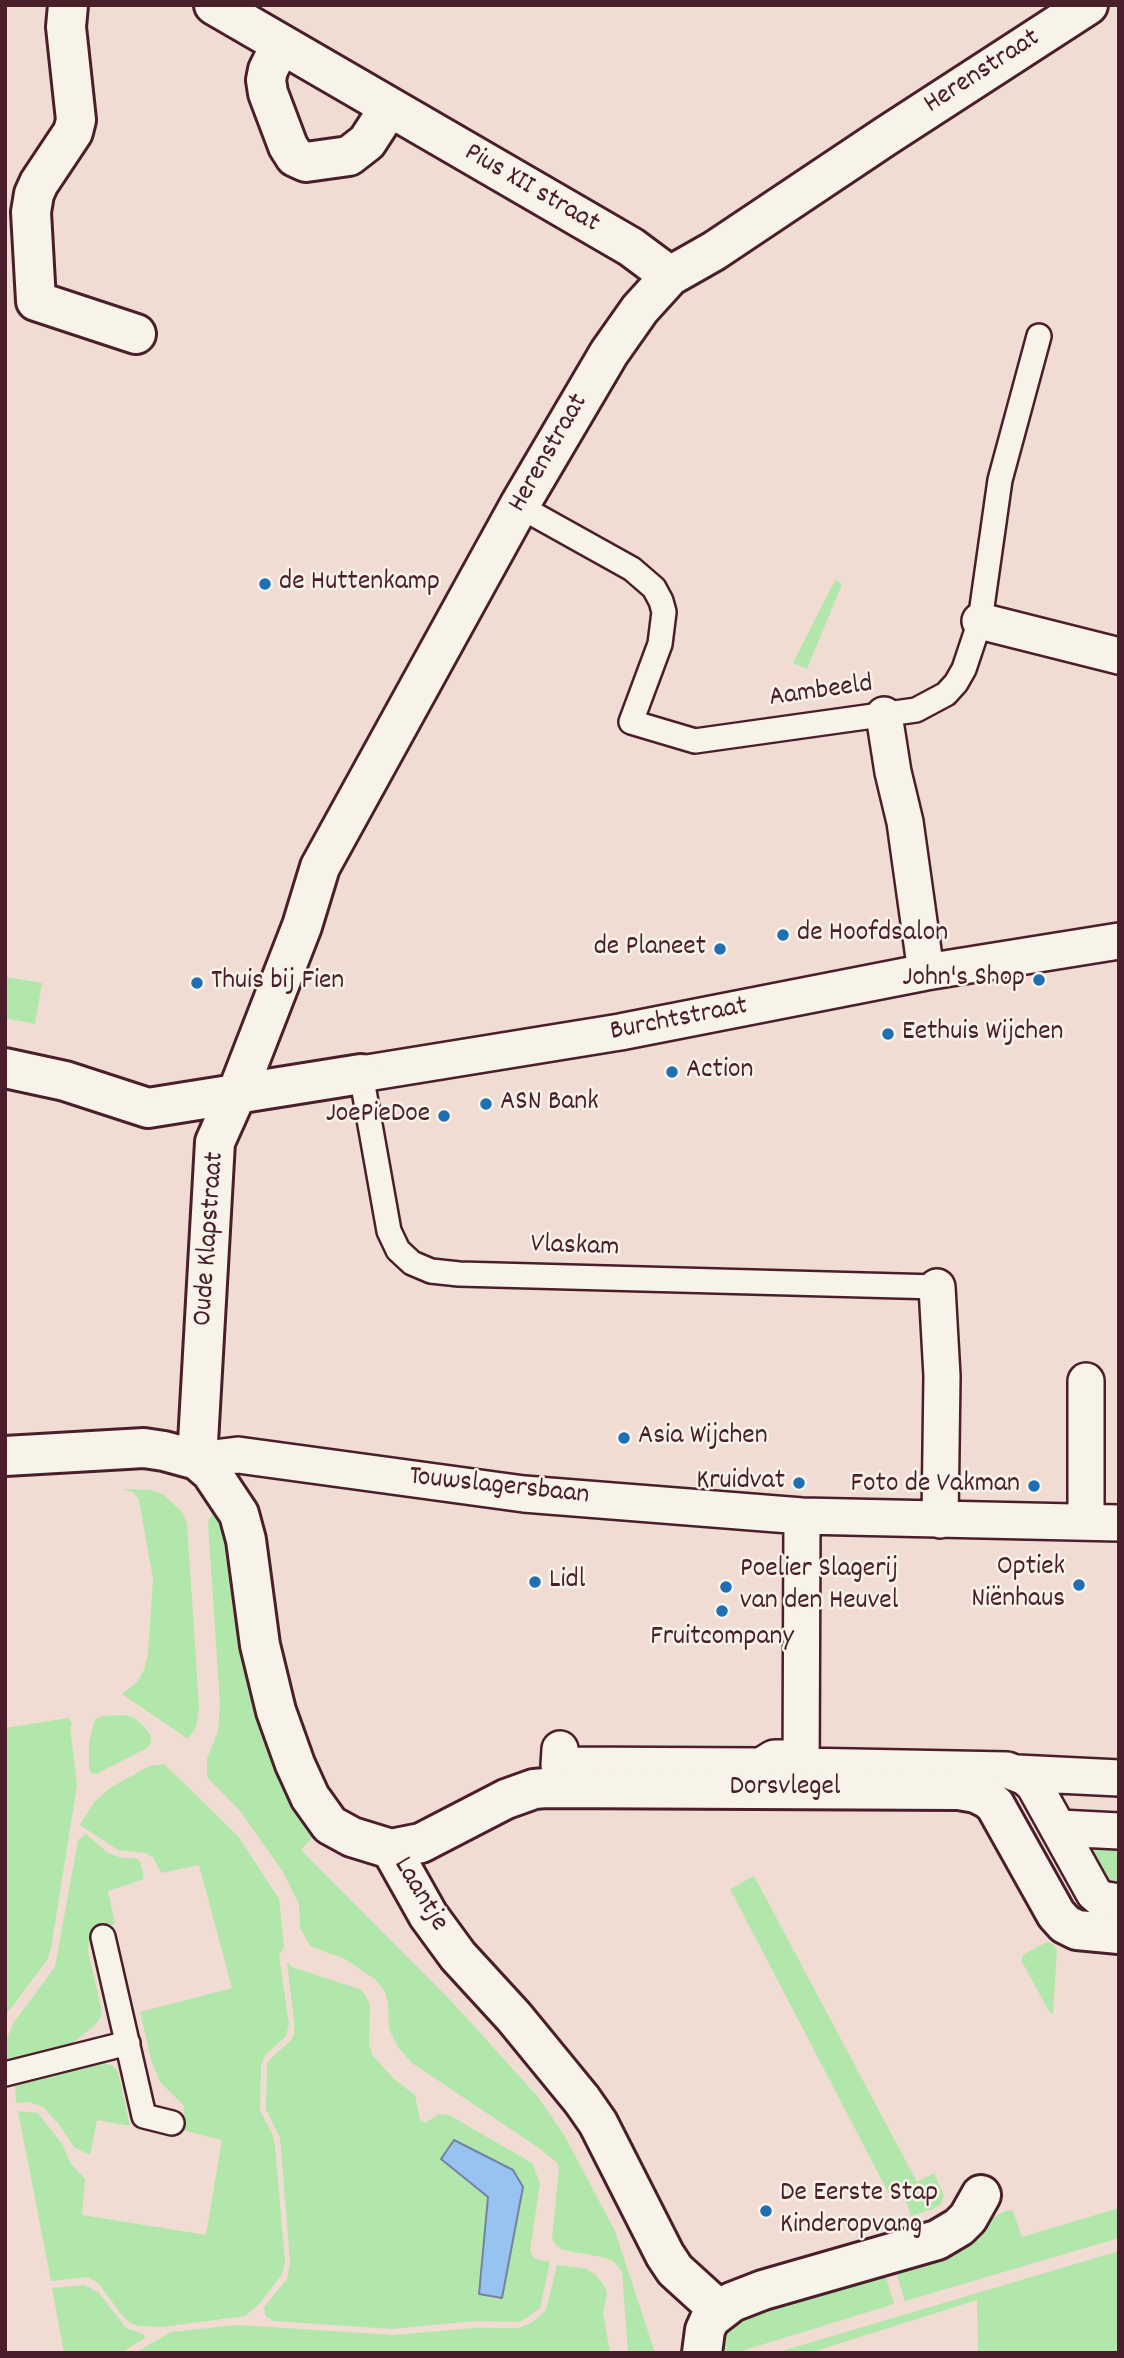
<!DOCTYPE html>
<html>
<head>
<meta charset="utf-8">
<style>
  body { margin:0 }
  #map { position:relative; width:1124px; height:2358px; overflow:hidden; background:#f0dcd2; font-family:Dekko,sans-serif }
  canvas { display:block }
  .frame { position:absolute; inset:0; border:7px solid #4a1f2b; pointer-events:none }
</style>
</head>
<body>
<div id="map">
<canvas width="1124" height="2358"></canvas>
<div class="frame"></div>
</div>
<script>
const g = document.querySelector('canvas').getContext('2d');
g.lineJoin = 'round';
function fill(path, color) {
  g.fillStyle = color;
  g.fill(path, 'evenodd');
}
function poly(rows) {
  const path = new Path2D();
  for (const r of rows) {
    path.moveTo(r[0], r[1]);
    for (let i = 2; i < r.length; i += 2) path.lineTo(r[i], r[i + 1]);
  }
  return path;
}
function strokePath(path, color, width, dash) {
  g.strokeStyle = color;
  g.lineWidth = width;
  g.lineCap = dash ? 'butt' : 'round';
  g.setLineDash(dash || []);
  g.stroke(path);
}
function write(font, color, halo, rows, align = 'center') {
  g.font = font + ' Dekko,sans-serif';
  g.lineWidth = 5;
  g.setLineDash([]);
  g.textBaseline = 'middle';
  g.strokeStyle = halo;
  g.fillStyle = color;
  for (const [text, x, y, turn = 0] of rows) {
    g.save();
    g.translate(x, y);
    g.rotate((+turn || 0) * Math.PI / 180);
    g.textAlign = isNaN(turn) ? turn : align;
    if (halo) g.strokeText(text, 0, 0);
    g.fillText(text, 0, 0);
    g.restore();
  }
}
fill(poly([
  [835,580,842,584,807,669,793,663],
  [5,977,42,983,35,1024,5,1018],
  [123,1489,152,1490,164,1495,182,1512,187,1523,199,1707,196,1727,188,1739,122,1694,137,1682,144,1670,148,1654,153,1579,139,1500,134,1493],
  [219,1512,318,1831,301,1850,453,2003,538,2097,564,2135,615,2231,655,2353,628,2353,622,2272,618,2266,613,2261,602,2257,563,2250,556,2245,552,2239,559,2168,557,2163,539,2148,412,2063,398,2047,389,2029,388,2003,385,1992,376,1980,345,1959,310,1946,300,1928,299,1904,283,1872,240,1811,207,1777,207,1759,218,1731,220,1703,208,1523,212,1514],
  [125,1715,134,1718,143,1726,150,1734,151,1743,147,1748,96,1774,91,1773,89,1768,89,1743,95,1719,103,1716],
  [68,1718,72,1723,70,1727,77,1785,51,1948,47,1960,5,2016,5,1728],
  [164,1764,238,1836,279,1899,284,1947,279,1956,289,2024,286,2036,266,2054,261,2065,260,2111,272,2133,275,2145,285,2263,282,2274,261,2302,245,2316,162,2327,139,2326,130,2323,122,2315,98,2283,88,2277,51,2281,18,2111,38,2113,62,2144,71,2164,85,2179,82,2215,206,2235,222,2140,182,2130,184,2106,161,2083,152,2063,140,2012,232,1988,199,1865,161,1873,153,1857,145,1853,118,1850,80,1825,94,1802,110,1788,149,1766],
  [86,1834,108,1853,122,1858,136,1858,140,1861,144,1879,108,1891,115,1924,99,1928,89,1942,88,1952,102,2011,100,2019,94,2026,66,2048,8,2063,5,2043,14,2022,55,1967,78,1840],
  [1096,1840,1119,1841,1117,1884,1095,1883,1077,1851],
  [754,1876,917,2182,934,2173,944,2195,941,2204,933,2209,911,2216,902,2188,888,2192,730,1889],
  [1047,1942,1053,1944,1057,1950,1053,2014,1049,2011,1021,1960,1024,1954],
  [287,1962,292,1967,359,1989,364,1993,370,2005,369,2045,373,2056,395,2080,415,2095,420,2120,426,2123,438,2114,449,2115,532,2163,540,2183,530,2251,535,2259,550,2262,540,2308,528,2317,519,2322,475,2321,392,2329,273,2321,265,2315,264,2307,287,2279,290,2262,280,2138,266,2109,267,2064,270,2059,290,2041,294,2035,294,2020],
  [441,2159,523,2187,501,2297,479,2293,488,2197],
  [100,2063,112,2065,118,2072,130,2126,97,2120,90,2155,74,2147,58,2123,43,2107,29,2102,16,2103,15,2084],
  [1119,2208,1119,2238,905,2301,895,2269,980,2228,997,2215,1008,2210,1013,2211,1022,2237],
  [1119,2251,1119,2353,978,2353,977,2300,809,2353,775,2353],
  [557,2265,587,2269,596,2275,605,2287,607,2293,603,2313,610,2353,135,2353,171,2332,237,2325,395,2335,474,2328,518,2328,533,2322,546,2310],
  [884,2271,894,2304,735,2353,720,2353,724,2338,733,2326,740,2319,754,2312],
  [84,2285,99,2293,126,2328,143,2334,145,2338,121,2353,64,2353,52,2288]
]), '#b1e7aa');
const water = poly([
  [454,2140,513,2170,523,2187,502,2298,479,2294,488,2197,441,2159,454,2140]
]);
fill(water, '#96c3f0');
strokePath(water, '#7881a1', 2);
const service = poly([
  [519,506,632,569,654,588,661,601,664,612,660,644,631,722,695,741,916,710,946,694,956,683,964,669,980,621,1000,480,1039,336],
  [361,1074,389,1231,398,1250,412,1263,431,1271,459,1274,937,1287],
  [103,1937,144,2116,172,2123],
  [5,2074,128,2043]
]);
const pedestrian = poly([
  [980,621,1119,656],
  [884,715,893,772,905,822,926,972],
  [361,1074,620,1032,926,972,1119,941],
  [937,1287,942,1376,940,1520],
  [1086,1381,1086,1522],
  [197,1460,238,1455,524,1494,802,1516,1119,1523],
  [560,1749,559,1765,761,1766,774,1758,788,1758,801,1766,1007,1770,1025,1777,1034,1785,1094,1893,1101,1899,1119,1902],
  [1017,1773,1119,1778],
  [801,1786,802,1516],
  [1059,1828,1119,1831]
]);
const minor = poly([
  [68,5,66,27,76,120,73,132,39,183,34,194,31,212,36,301,136,334],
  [214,5,631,247,670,276],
  [281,44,268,70,266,80,268,93,288,146,295,157,306,162,349,156,367,142,389,108],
  [5,1068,65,1081,148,1108,361,1074],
  [5,1456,144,1448,164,1451,197,1460,211,1472,239,1514,246,1540,260,1645,276,1711,295,1764,310,1797,330,1825,352,1837,391,1849,421,1843,506,1799,534,1789,546,1788,959,1790,976,1793,988,1799,995,1805,1056,1914,1065,1924,1077,1930,1119,1934],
  [197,1460,215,1142,237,1093,302,926,320,867,519,506,609,353,640,309,670,276,714,251,886,136,1088,5],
  [391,1849,428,1915,458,1956,514,2017,582,2100,598,2123,665,2255,675,2270,719,2310],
  [702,2353,705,2330,710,2319,732,2302,763,2290,937,2240,959,2227,968,2218,981,2195]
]);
strokePath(service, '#4a1f2b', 28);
strokePath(pedestrian, '#4a1f2b', 40);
strokePath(minor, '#4a1f2b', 44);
strokePath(service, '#f7f3e8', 23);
strokePath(pedestrian, '#f7f3e8', 35);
strokePath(minor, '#f7f3e8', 38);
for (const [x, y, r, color] of [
  [265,584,7,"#1f6fb2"],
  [783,935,7,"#1f6fb2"],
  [720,949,7,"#1f6fb2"],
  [1039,980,7,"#1f6fb2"],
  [197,983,7,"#1f6fb2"],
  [888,1034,7,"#1f6fb2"],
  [672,1072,7,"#1f6fb2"],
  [486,1104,7,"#1f6fb2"],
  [444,1116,7,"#1f6fb2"],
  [624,1438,7,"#1f6fb2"],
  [799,1483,7,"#1f6fb2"],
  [1034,1486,7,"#1f6fb2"],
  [535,1582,7,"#1f6fb2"],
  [1079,1585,7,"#1f6fb2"],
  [726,1587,7,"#1f6fb2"],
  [722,1611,7,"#1f6fb2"],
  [766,2211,7,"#1f6fb2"]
]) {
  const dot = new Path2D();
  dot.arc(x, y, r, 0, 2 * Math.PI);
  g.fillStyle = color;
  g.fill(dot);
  strokePath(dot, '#f7f3e8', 2.5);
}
write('28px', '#4a1f2b', '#f7f3e8', [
  ["Herenstraat",983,73,-33],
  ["Pius XII straat",531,190,30],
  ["Herenstraat",550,454,-60],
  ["Aambeeld",821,693,-8],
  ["Burchtstraat",679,1021,-11],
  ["Oude Klapstraat",211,1239,-86],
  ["Vlaskam",575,1248,2],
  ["Touwslagersbaan",499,1488,6],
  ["Dorsvlegel",785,1789],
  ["Laantje",419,1895,59]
]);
write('28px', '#4a1f2b', '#f7f3e8', [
  ["de Huttenkamp",279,584],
  ["de Hoofdsalon",797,935],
  ["de Planeet",706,949,"right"],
  ["John's Shop",1025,980,"right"],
  ["Thuis bij Fien",211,983],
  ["Eethuis Wijchen",902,1034],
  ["Action",686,1072],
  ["ASN Bank",500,1104],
  ["JoePieDoe",430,1116,"right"],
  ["Asia Wijchen",638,1438],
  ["Kruidvat",785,1483,"right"],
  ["Foto de Vakman",1020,1486,"right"],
  ["Optiek",1065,1569,"right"],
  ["Niënhaus",1065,1601,"right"],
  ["Poelier Slagerij",740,1571],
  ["van den Heuvel",740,1603],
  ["Lidl",549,1582],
  ["Fruitcompany",722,1639,"center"],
  ["De Eerste Stap",780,2195],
  ["Kinderopvang",780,2227]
], 'left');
</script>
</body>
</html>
